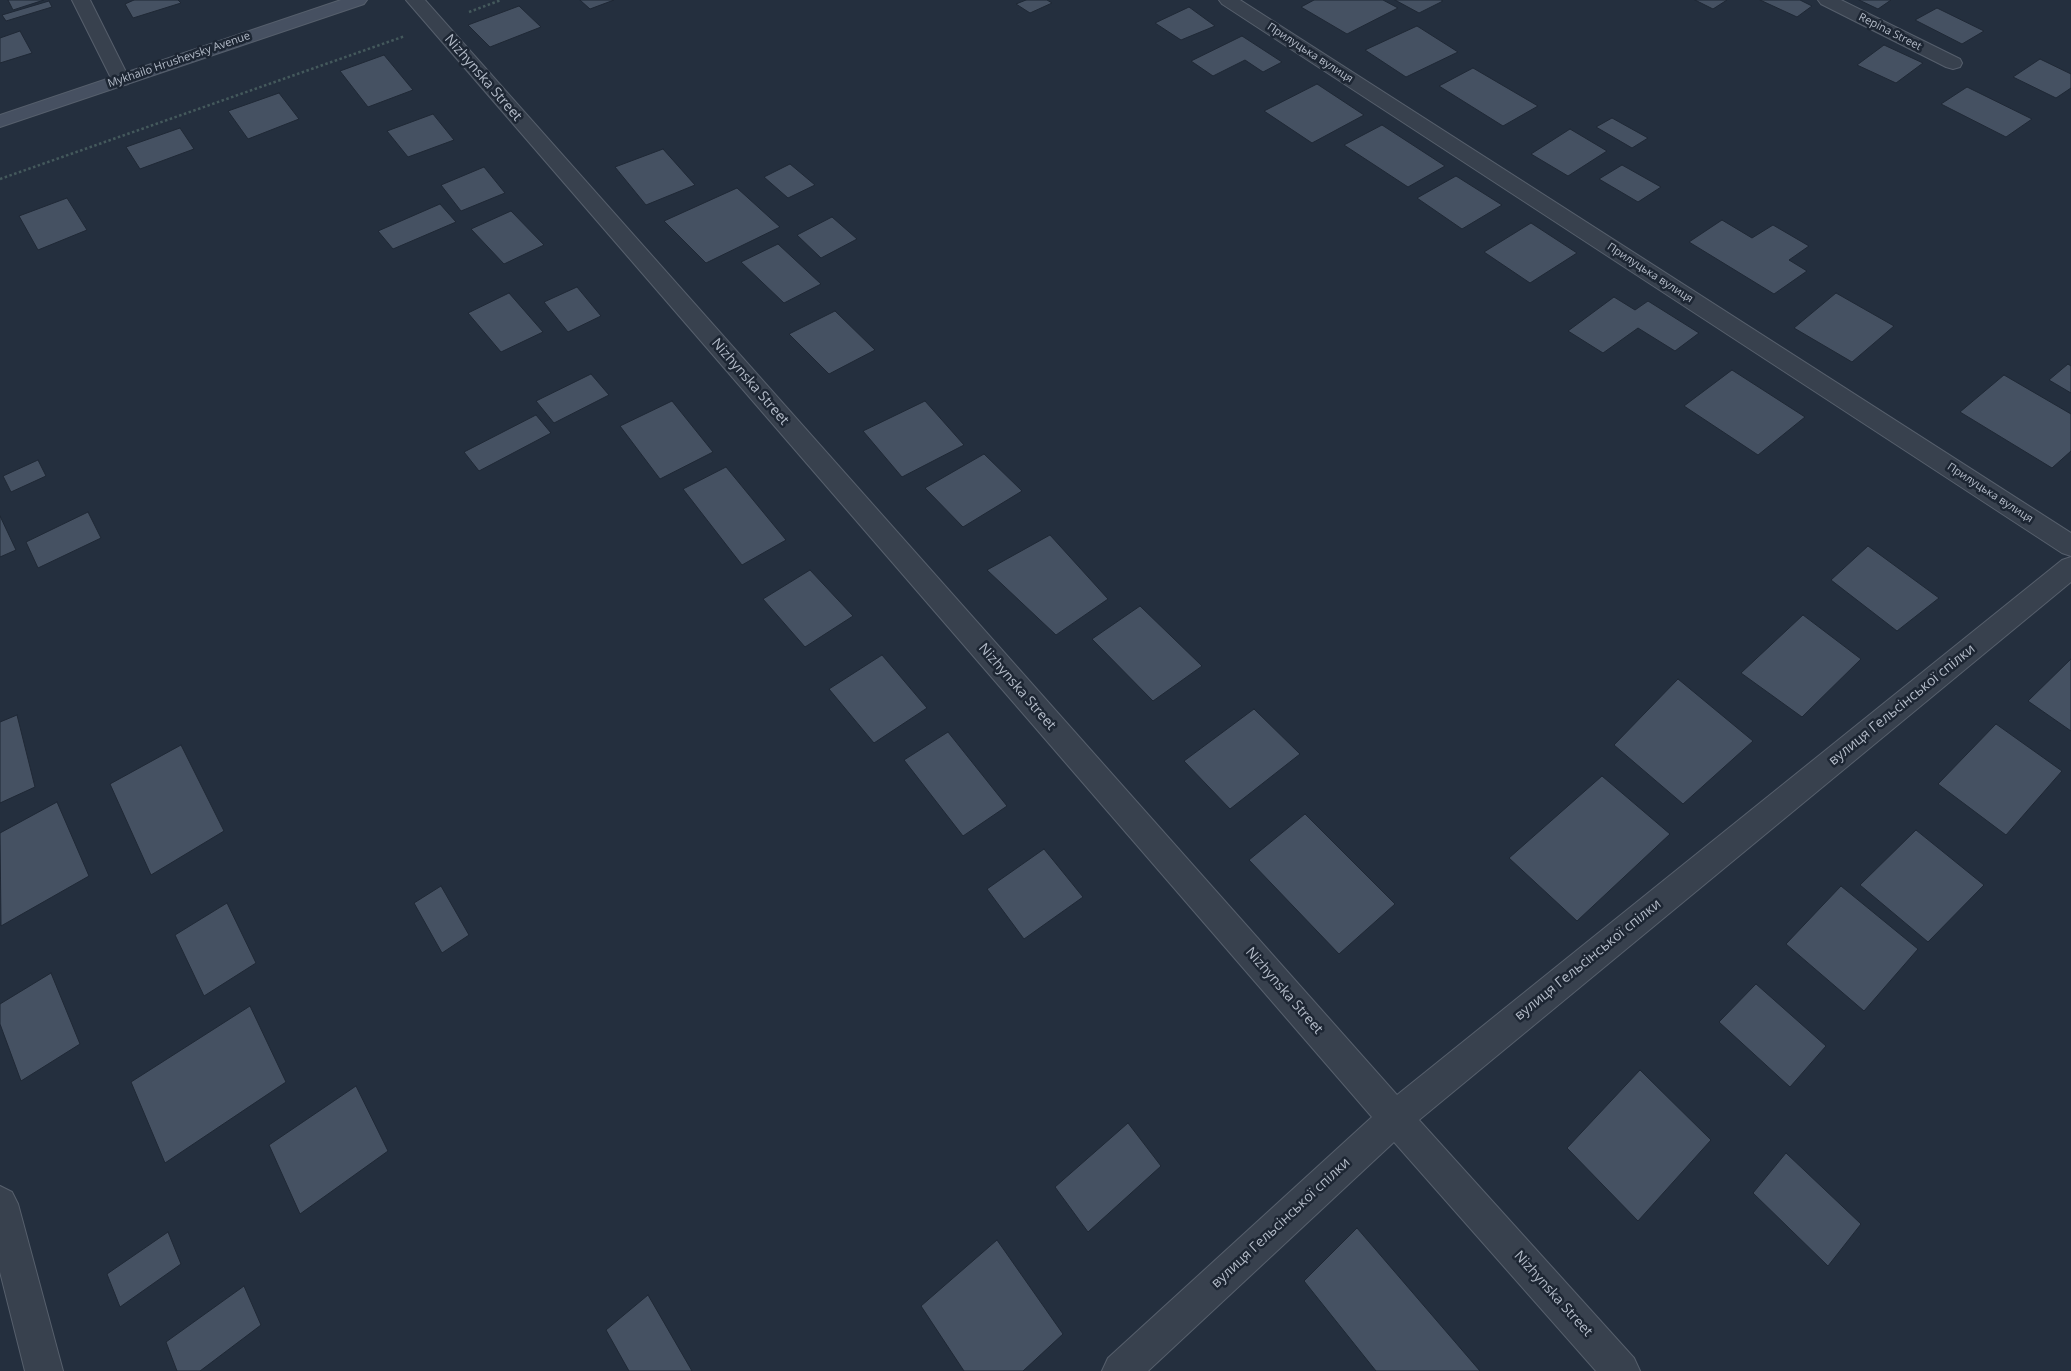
<!DOCTYPE html>
<html>
<head>
<meta charset="utf-8">
<style>
  body { margin:0 }
  canvas { display:block; background:#242f3e }
</style>
</head>
<body>
<canvas width="2071" height="1371"></canvas>
<script>
const g = document.querySelector('canvas').getContext('2d');
g.lineJoin = 'round';
function fill(path, color) {
  g.fillStyle = color;
  g.fill(path, 'evenodd');
}
function poly(rows) {
  const path = new Path2D();
  for (const r of rows) {
    path.moveTo(r[0], r[1]);
    for (let i = 2; i < r.length; i += 2) path.lineTo(r[i], r[i + 1]);
  }
  return path;
}
function strokePath(path, color, width, dash) {
  g.strokeStyle = color;
  g.lineWidth = width;
  g.lineCap = dash ? 'butt' : 'round';
  g.setLineDash(dash || []);
  g.stroke(path);
}
function write(font, color, halo, rows, align = 'center') {
  g.font = font + ' "Open Sans",sans-serif';
  g.lineWidth = 5;
  g.setLineDash([]);
  g.textBaseline = 'middle';
  g.strokeStyle = halo;
  g.fillStyle = color;
  for (const [text, x, y, turn = 0] of rows) {
    g.save();
    g.translate(x, y);
    g.rotate((+turn || 0) * Math.PI / 180);
    g.textAlign = isNaN(turn) ? turn : align;
    if (halo) g.strokeText(text, 0, 0);
    g.fillText(text, 0, 0);
    g.restore();
  }
}
const building = poly([
  [8,0,44,0,13,10,8,0],
  [134,0,178,0,181,3,133,18,125,4,134,0],
  [580,0,614,0,590,9,580,0],
  [1026,0,1047,0,1052,3,1030,13,1016,4,1026,0],
  [1314,0,1383,0,1398,8,1347,34,1301,7,1314,0],
  [1395,0,1441,0,1443,1,1419,13,1395,0],
  [1695,0,1727,0,1713,9,1695,0],
  [1760,0,1800,0,1812,6,1797,17,1760,0],
  [1859,0,1891,0,1878,9,1859,0],
  [49,1,52,7,6,21,2,15,49,1],
  [519,6,541,27,490,47,468,25,519,6],
  [1189,7,1215,26,1181,40,1155,23,1189,7],
  [1937,8,1984,31,1962,44,1915,20,1937,8],
  [1417,26,1458,52,1406,77,1365,50,1417,26],
  [20,31,32,53,0,63,0,38,20,31],
  [1242,36,1282,62,1263,72,1245,60,1213,76,1191,61,1242,36],
  [1884,45,1923,63,1896,83,1857,65,1884,45],
  [384,55,413,90,368,107,340,71,384,55],
  [2040,59,2071,74,2071,88,2056,98,2013,77,2040,59],
  [1473,68,1538,106,1503,126,1439,86,1473,68],
  [1317,84,1364,115,1312,143,1264,111,1317,84],
  [1967,87,2032,119,2006,137,1941,104,1967,87],
  [279,93,299,119,248,139,228,111,279,93],
  [433,114,454,140,408,157,387,131,433,114],
  [1612,118,1648,138,1632,148,1596,127,1612,118],
  [1382,125,1445,166,1408,187,1344,145,1382,125],
  [180,128,194,149,140,169,126,147,180,128],
  [1570,129,1607,151,1568,176,1531,154,1570,129],
  [663,149,695,185,646,205,615,167,663,149],
  [790,164,815,185,788,198,764,177,790,164],
  [1622,165,1661,187,1638,202,1599,179,1622,165],
  [484,167,505,193,461,211,441,185,484,167],
  [1456,176,1502,205,1462,229,1417,198,1456,176],
  [737,188,780,227,706,263,664,221,737,188],
  [67,198,87,230,38,250,19,216,67,198],
  [440,204,456,222,393,249,378,231,440,204],
  [511,211,544,245,504,264,471,229,511,211],
  [832,217,857,239,821,258,797,235,832,217],
  [1722,220,1752,238,1773,225,1809,246,1789,260,1807,271,1774,294,1689,242,1722,220],
  [1531,223,1577,253,1530,283,1484,252,1531,223],
  [778,244,821,284,784,303,741,262,778,244],
  [577,287,601,316,568,332,544,302,577,287],
  [509,293,543,332,501,352,468,313,509,293],
  [1836,293,1894,326,1852,362,1794,328,1836,293],
  [1614,297,1635,310,1648,301,1699,333,1675,351,1638,328,1603,353,1568,331,1614,297],
  [835,311,875,350,829,374,789,334,835,311],
  [2068,364,2071,366,2071,393,2049,380,2068,364],
  [1732,370,1805,417,1758,455,1684,406,1732,370],
  [591,374,609,395,554,423,536,401,591,374],
  [2004,375,2071,414,2071,451,2052,468,1960,412,2004,375],
  [672,401,713,452,660,479,620,426,672,401],
  [925,401,964,445,902,477,863,431,925,401],
  [536,415,551,433,479,471,464,452,536,415],
  [984,454,1022,491,963,527,925,488,984,454],
  [38,460,46,476,11,492,3,476,38,460],
  [726,467,786,540,742,565,683,489,726,467],
  [88,512,101,538,38,568,26,542,88,512],
  [0,516,16,550,0,557,0,516],
  [1050,535,1108,599,1056,635,987,570,1050,535],
  [1868,546,1939,598,1897,631,1831,580,1868,546],
  [810,570,853,616,805,647,763,599,810,570],
  [1140,606,1202,666,1153,701,1092,639,1140,606],
  [1803,615,1861,659,1802,717,1741,673,1803,615],
  [882,655,927,708,874,743,829,689,882,655],
  [2071,659,2071,731,2028,701,2071,659],
  [1678,679,1753,741,1683,804,1614,745,1678,679],
  [1254,709,1300,754,1230,809,1184,761,1254,709],
  [17,715,35,787,0,803,0,722,17,715],
  [1996,724,2062,771,2006,835,1938,784,1996,724],
  [948,732,1007,806,963,836,904,760,948,732],
  [181,745,224,831,151,875,110,784,181,745],
  [1602,776,1670,834,1577,921,1509,858,1602,776],
  [57,802,89,876,1,926,0,833,57,802],
  [1305,814,1395,904,1339,954,1249,860,1305,814],
  [1916,830,1984,885,1928,942,1860,885,1916,830],
  [1044,849,1083,897,1024,939,987,889,1044,849],
  [441,886,469,935,442,953,414,903,441,886],
  [1841,886,1918,949,1864,1011,1786,944,1841,886],
  [227,903,256,963,204,996,175,935,227,903],
  [51,973,80,1044,21,1081,0,1024,0,1004,51,973],
  [1756,984,1826,1046,1790,1087,1719,1022,1756,984],
  [250,1006,286,1082,165,1163,131,1082,250,1006],
  [1640,1070,1711,1140,1638,1221,1567,1148,1640,1070],
  [356,1086,388,1151,300,1214,269,1145,356,1086],
  [1128,1123,1161,1166,1088,1232,1055,1187,1128,1123],
  [1786,1153,1861,1224,1828,1266,1753,1193,1786,1153],
  [1357,1228,1480,1371,1376,1371,1304,1281,1357,1228],
  [168,1232,181,1264,120,1307,107,1274,168,1232],
  [997,1240,1063,1334,1023,1371,964,1371,921,1306,997,1240],
  [244,1286,261,1325,200,1371,177,1371,166,1342,244,1286],
  [648,1295,692,1371,629,1371,606,1330,648,1295]
]);
fill(building, '#455162');
strokePath(building, '#1f2835', 1);
const street = poly([
  [72,0,90,0,130,80,128,84,121,86,114,84,72,0],
  [406,0,425,0,1397,1095,2062,560,2071,557,2071,582,1419,1120,1634,1358,1640,1371,1596,1371,1394,1142,1148,1371,1102,1371,1108,1358,1372,1117,406,0],
  [1219,0,1240,0,2071,533,2071,556,2062,553,1222,4,1219,0],
  [1818,0,1841,0,1960,59,1962,63,1960,67,1953,69,1946,67,1821,4,1818,0],
  [0,1186,12,1192,18,1204,63,1371,25,1371,0,1272,0,1186]
]);
const secondary = poly([
  [341,0,367,0,364,4,0,127,0,115,341,0]
]);
strokePath(street, '#565f6c', 2);
strokePath(secondary, '#565f6c', 2);
strokePath(poly([
  [469,12,501,0],
  [0,179,405,36]
]), '#44595c', 2.5, [2.5, 2.5]);
fill(street, '#38414e');
fill(secondary, '#465061');
write('11px', '#b4bcc9', '#1d2633', [
  ["Repina Street",1890,32,27],
  ["Прилуцька вулиця",1310,53,33],
  ["Mykhailo Hrushevsky Avenue",179,60,-19],
  ["Прилуцька вулиця",1650,273,33],
  ["Прилуцька вулиця",1990,493,33]
]);
write('14px', '#b4bcc9', '#1d2633', [
  ["Nizhynska Street",483,78,49],
  ["Nizhynska Street",750,382,49],
  ["Nizhynska Street",1017,687,49],
  ["вулиця Гельсінської спілки",1902,705,-39],
  ["вулиця Гельсінської спілки",1588,960,-39],
  ["Nizhynska Street",1284,991,49],
  ["вулиця Гельсінської спілки",1281,1223,-43],
  ["Nizhynska Street",1553,1294,48]
]);
</script>
</body>
</html>
